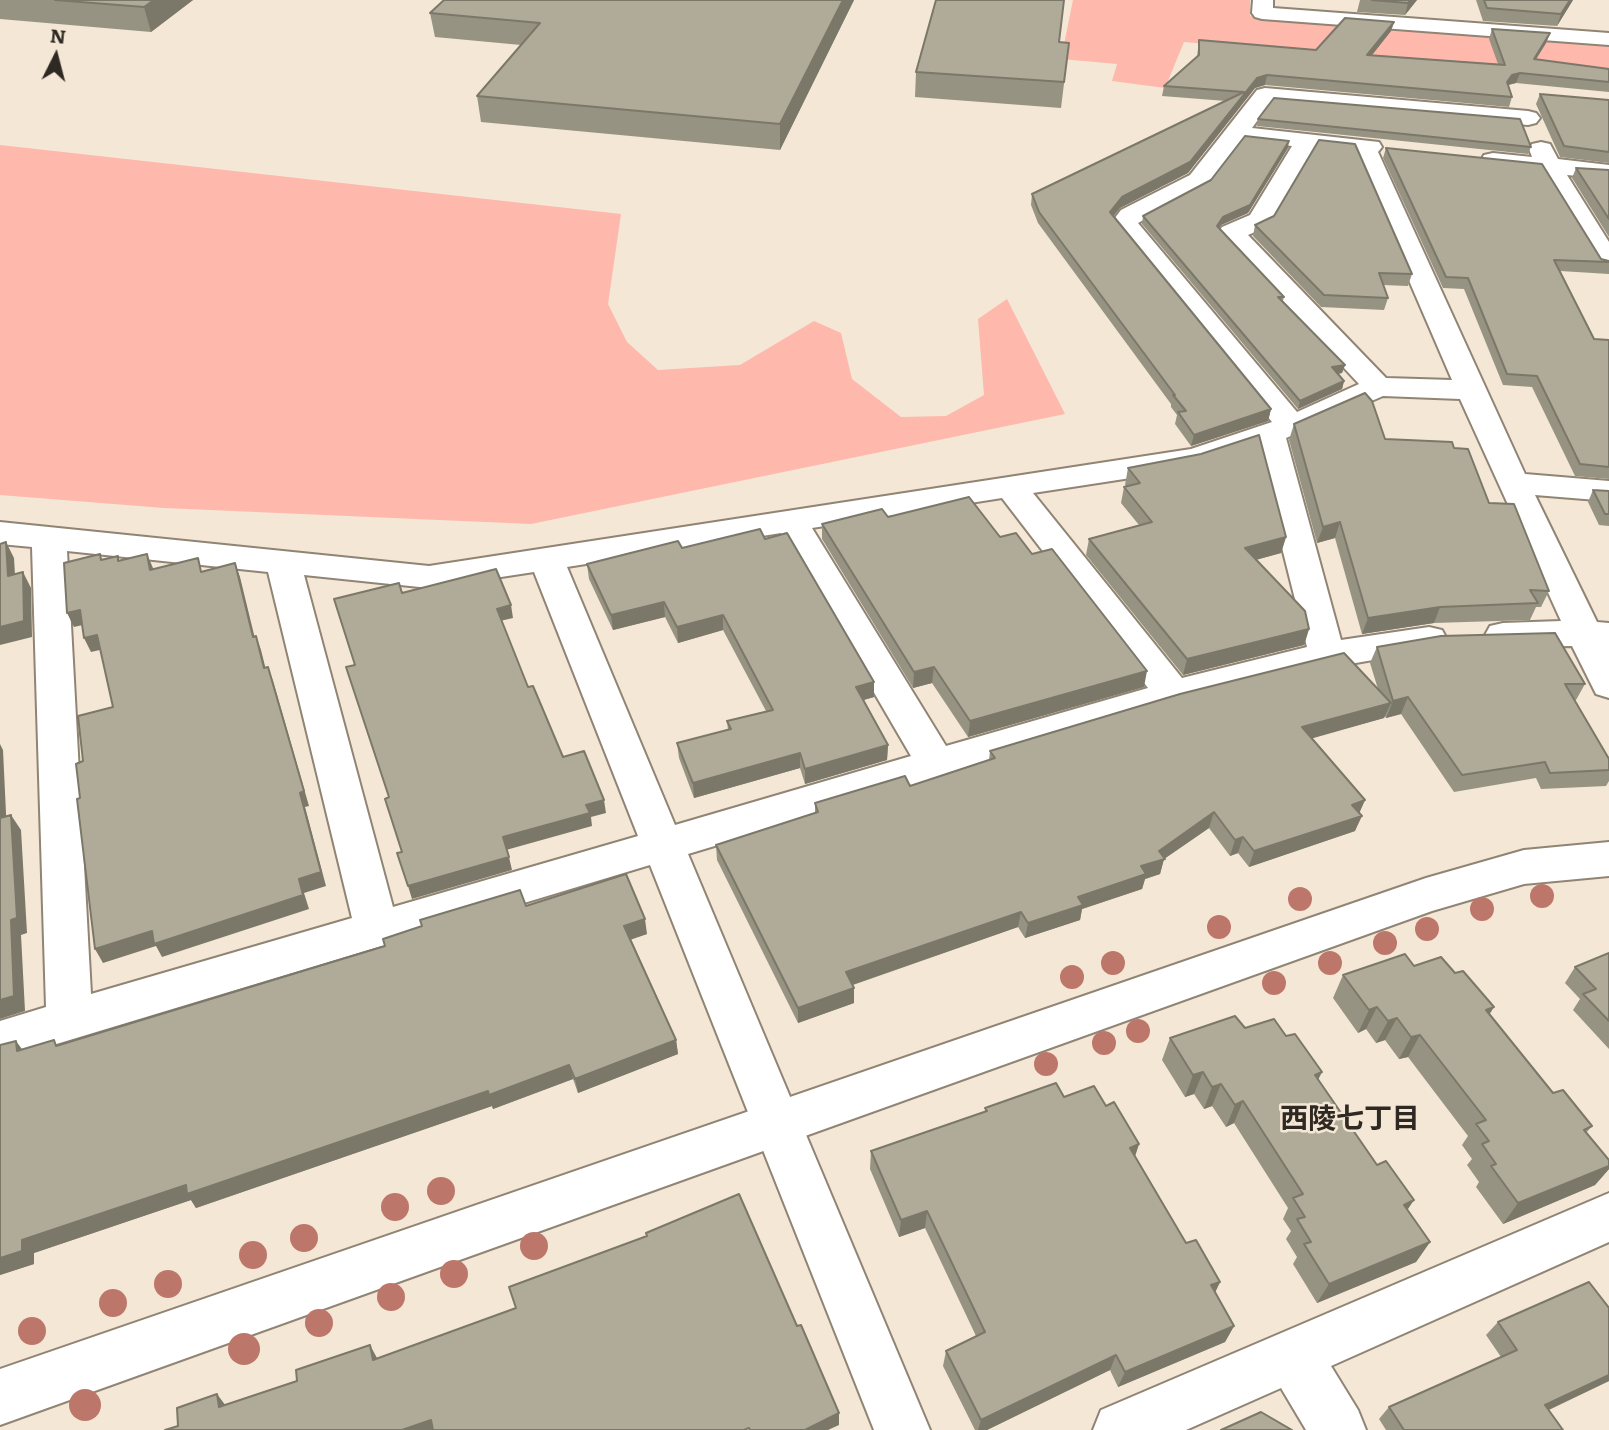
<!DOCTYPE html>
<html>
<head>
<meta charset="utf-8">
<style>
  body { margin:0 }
  #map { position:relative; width:1609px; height:1430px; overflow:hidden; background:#f5e7d6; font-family:Literata,serif }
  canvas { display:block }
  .north { position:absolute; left:21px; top:21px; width:70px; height:70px; -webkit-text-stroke:5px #f5e7d6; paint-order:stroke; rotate:6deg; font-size:19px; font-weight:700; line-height:28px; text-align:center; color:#2e2923 }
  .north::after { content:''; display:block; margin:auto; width:24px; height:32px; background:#2e2923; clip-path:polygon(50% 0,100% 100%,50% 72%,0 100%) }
</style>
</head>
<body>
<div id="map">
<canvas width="1609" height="1430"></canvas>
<div class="north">N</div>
</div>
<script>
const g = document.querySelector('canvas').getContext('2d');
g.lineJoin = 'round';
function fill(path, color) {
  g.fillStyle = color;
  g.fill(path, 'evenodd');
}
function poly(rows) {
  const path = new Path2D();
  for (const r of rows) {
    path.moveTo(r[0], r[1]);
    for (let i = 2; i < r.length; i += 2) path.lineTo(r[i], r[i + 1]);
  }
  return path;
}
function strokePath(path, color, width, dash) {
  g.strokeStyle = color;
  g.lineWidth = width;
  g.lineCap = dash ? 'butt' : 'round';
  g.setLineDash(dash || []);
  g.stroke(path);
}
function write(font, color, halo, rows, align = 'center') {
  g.font = font + ' Literata,"Noto Sans JP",serif';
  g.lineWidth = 5;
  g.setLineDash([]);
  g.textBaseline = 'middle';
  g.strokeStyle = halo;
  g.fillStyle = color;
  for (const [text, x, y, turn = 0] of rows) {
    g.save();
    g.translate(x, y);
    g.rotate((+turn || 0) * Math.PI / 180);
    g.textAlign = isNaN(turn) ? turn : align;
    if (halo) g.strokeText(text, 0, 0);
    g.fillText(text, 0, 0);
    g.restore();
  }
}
fill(poly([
  [1073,0,1250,0,1250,16,1609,45,1609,78,1184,42,1165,88,1112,81,1117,64,1061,59],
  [0,145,621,214,608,304,627,342,658,370,740,365,814,321,841,333,852,379,901,417,946,416,984,395,978,319,1007,299,1065,414,531,524,164,508,0,495]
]), '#feb8ac');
const street = poly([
  [1253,0,1273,0,1273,8,1609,33,1609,45,1262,19,1255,17,1252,13,1253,0],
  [1265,88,1528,111,1536,113,1540,118,1536,123,1528,125,1271,102,1252,128,1379,142,1382,147,1378,152,1525,474,1609,481,1609,501,1535,495,1597,622,1609,623,1609,698,1596,694,1572,646,1503,647,1490,644,1485,635,1490,626,1503,623,1561,621,1460,399,1383,396,1286,438,1341,640,1429,627,1442,630,1447,639,1442,648,1327,668,1175,707,688,854,930,1430,874,1430,650,865,0,1061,0,1021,46,1007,32,547,0,544,0,522,429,566,1191,449,1272,422,1111,223,1121,210,1190,175,1257,90,1265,88],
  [1242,141,1292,146,1250,215,1222,227,1218,233,1359,384,1297,412,1138,223,1208,185,1242,141],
  [1315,148,1354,153,1452,380,1386,378,1248,235,1269,226,1315,148],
  [1257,448,1307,647,1182,678,1033,493,1196,468,1257,448],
  [1002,498,1148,688,946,746,812,528,1002,498],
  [781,533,911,756,675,825,567,567,781,533],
  [67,551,268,572,352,918,91,994,67,551],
  [534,572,638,836,393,907,304,575,429,588,534,572],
  [1541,142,1550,144,1558,159,1609,165,1609,179,1567,175,1609,242,1609,271,1599,269,1540,172,1493,167,1484,165,1481,160,1484,155,1493,153,1532,157,1529,149,1532,144,1541,142],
  [1609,1193,1609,1242,1331,1366,1358,1410,1366,1430,1306,1430,1281,1388,1186,1430,1093,1430,1101,1410,1609,1193]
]);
const secondary = poly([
  [1609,842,1609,876,1524,884,1432,911,0,1425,0,1369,1426,878,1524,850,1609,842]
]);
strokePath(street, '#908474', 4);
strokePath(secondary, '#908474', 4);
fill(street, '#fff');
fill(secondary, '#fff');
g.fillStyle = '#bc776a';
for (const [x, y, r] of [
  [1542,896,12],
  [1300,899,12],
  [1482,909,12],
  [1219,927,12],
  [1427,929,12],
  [1385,943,12],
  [1113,963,12],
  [1330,963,12],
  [1072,977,12],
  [1274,983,12],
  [1138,1031,12],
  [1104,1043,12],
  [1046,1064,12],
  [441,1191,14],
  [395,1207,14],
  [304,1238,14],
  [534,1246,14],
  [253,1255,14],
  [454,1274,14],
  [168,1284,14],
  [391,1297,14],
  [113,1303,14],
  [319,1323,14],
  [32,1331,14],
  [244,1349,16],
  [85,1405,16]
]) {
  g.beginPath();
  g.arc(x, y, r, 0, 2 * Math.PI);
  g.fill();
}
fill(poly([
  [0,0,193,0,151,32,0,19],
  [444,0,854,0,780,150,481,122,477,96,521,45,435,37,430,13],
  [1360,0,1417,0,1405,15,1357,12],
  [1476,0,1573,0,1557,26,1483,21],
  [1394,22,1391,31,1372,55,1498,64,1489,39,1492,29,1550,33,1546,43,1536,59,1609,69,1609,92,1516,83,1508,85,1512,97,1509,107,1265,85,1255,88,1188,173,1120,208,1113,216,1271,409,1268,421,1191,446,1175,424,1177,415,1171,407,1171,404,1038,223,1031,205,1032,194,1226,101,1162,96,1164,86,1197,57,1199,40,1316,50],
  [1059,42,1069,43,1061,108,915,97,916,72],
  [1540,94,1609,100,1609,163,1560,157,1536,104],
  [1258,119,1531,147,1528,154,1257,126],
  [1288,148,1248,213,1221,225,1219,228,1284,297,1283,301,1345,365,1342,373,1338,374,1344,381,1342,389,1298,409,1142,224,1143,216],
  [1386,148,1601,259,1609,261,1609,274,1560,271,1594,339,1609,340,1609,479,1575,476,1532,387,1503,385,1464,289,1443,288,1383,158],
  [1576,168,1609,170,1609,237,1572,178],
  [1255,225,1412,274,1408,286,1383,285,1388,298,1384,310,1321,307,1253,236],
  [1294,424,1385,439,1454,448,1489,503,1549,591,1541,607,1536,607,1530,620,1434,623,1362,634,1335,538,1317,543,1289,440],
  [1128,468,1286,537,1281,553,1256,560,1309,629,1304,645,1183,675,1086,555,1089,539,1139,525,1121,503,1124,487,1126,486,1125,485],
  [1593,490,1609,491,1609,526,1599,525,1588,502],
  [888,517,1000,537,1032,554,1144,687,968,737,932,683,913,688,822,539,822,524],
  [765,539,874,697,864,700,888,745,887,760,805,784,800,768,694,798,679,758,677,743,728,730,727,721,766,711,723,630,678,643,665,617,613,630,589,579,587,564,682,548],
  [1377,647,1585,684,1576,700,1574,700,1609,759,1609,781,1606,786,1541,789,1536,778,1454,792,1401,714,1386,718,1385,716,1384,718,1311,738,1365,800,1359,813,1355,831,1249,867,1238,853,1230,856,1209,828,1164,859,1160,874,1145,879,1142,889,1082,909,1080,920,1025,938,1018,927,853,985,854,1003,798,1023,717,860,716,845,815,813,815,803,910,786,989,760,990,751,1378,689,1370,663],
  [526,906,647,934,631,939,676,1040,678,1054,578,1093,573,1079,493,1109,492,1106,196,1208,191,1200,34,1253,34,1264,0,1275,0,1045,22,1049,57,1045],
  [1609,953,1609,1049,1573,1010,1580,999,1565,983,1575,967],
  [1414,966,1489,1014,1553,1093,1592,1126,1586,1133,1609,1160,1609,1169,1595,1185,1503,1224,1476,1187,1479,1182,1467,1165,1472,1159,1462,1145,1468,1136,1408,1057,1399,1059,1385,1040,1376,1043,1366,1029,1358,1033,1333,998,1343,975],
  [1245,1028,1318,1081,1430,1242,1416,1262,1317,1303,1293,1264,1297,1257,1286,1239,1291,1231,1283,1219,1288,1208,1234,1123,1226,1127,1212,1106,1204,1109,1194,1094,1185,1097,1162,1060,1170,1038],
  [1064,1097,1106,1106,1139,1144,1135,1156,1186,1243,1220,1282,1215,1293,1234,1326,1225,1342,1118,1387,1110,1370,987,1430,975,1430,943,1366,946,1351,976,1336,925,1228,899,1237,870,1169,871,1151,985,1112,985,1108],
  [1609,1308,1609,1381,1549,1410,1563,1430,1386,1430,1379,1419,1389,1407,1501,1357,1486,1335,1498,1322]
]), '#979383');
fill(poly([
  [154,0,193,0,151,32,144,7],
  [843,0,854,0,780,150,780,124],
  [1410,0,1417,0,1405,15,1408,3],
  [1570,0,1573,0,1557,26,1561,14],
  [1394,22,1391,31,1364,65,1367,55],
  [1550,33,1546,43,1530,69,1534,59],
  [1520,73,1516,83,1508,85,1507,82,1512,75],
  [1267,75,1265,85,1255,88,1188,173,1120,208,1108,223,1110,212,1122,197,1190,162,1257,78],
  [1289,141,1288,148,1248,213,1221,225,1215,233,1217,226,1223,217],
  [1345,365,1342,373,1329,375,1332,367],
  [1344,381,1342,389,1298,409,1300,401],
  [1271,409,1268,421,1191,446,1194,435],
  [1340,522,1335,538,1317,543,1323,527],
  [1286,537,1281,553,1240,564,1245,548],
  [6,542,14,558,16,592,8,576],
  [147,554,153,568,156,584,150,570],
  [235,563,240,577,258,651,253,637],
  [23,572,31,588,32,637,0,645,0,627],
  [664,602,665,617,613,630,611,615],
  [511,605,513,618,500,621,497,609],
  [1440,607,1434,623,1362,634,1368,618],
  [80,610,87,624,74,627,67,613],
  [723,615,723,630,678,643,677,627],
  [1309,629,1304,645,1183,675,1187,659],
  [97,635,104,649,91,652,84,638],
  [256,636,261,650,269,682,264,668],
  [268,667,273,681,309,806,305,807,326,886,304,893,309,909,162,957,156,946,103,963,95,949,299,879,300,793],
  [934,667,932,683,913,688,914,672],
  [1147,671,1144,687,968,737,970,721],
  [874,682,874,697,856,702,856,687],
  [1408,697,1401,714,1386,718,1393,701],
  [1391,703,1384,718,1296,743,1302,727],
  [0,744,3,750,7,834,0,823],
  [888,745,887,760,805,784,805,769],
  [800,753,800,768,694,798,693,783],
  [604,800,606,813,591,817,592,826,506,850,503,837,586,805],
  [1365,800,1358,816,1352,805],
  [1214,812,1209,828,1164,859,1160,874,1145,879,1142,889,1082,909,1080,920,1025,938,1028,923,1078,897,1141,866,1159,851],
  [11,815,21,830,27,933,21,935,25,1011,0,1019,0,1000,11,920],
  [1362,816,1355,831,1249,867,1254,851],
  [1243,837,1238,853,1230,856,1235,840],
  [509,857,512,870,412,899,408,886],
  [1021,912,1018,927,846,987,846,972],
  [645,919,647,934,627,941,624,926],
  [854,988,854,1003,798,1023,798,1008],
  [1377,1007,1366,1029,1358,1033,1369,1010],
  [1494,1007,1480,1030,1486,1010],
  [1397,1018,1385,1040,1376,1043,1388,1021],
  [1420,1035,1408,1057,1399,1059,1411,1037],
  [676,1040,678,1054,578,1093,575,1079],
  [16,1041,27,1056,17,1051],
  [569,1065,573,1079,493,1109,489,1095],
  [1203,1072,1194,1094,1185,1097,1193,1075],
  [1322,1072,1311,1094,1315,1075],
  [1221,1084,1212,1106,1204,1109,1212,1087],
  [488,1091,492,1106,196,1208,191,1200,34,1253,34,1264,0,1275,0,1258,22,1240,186,1185],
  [1243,1101,1234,1123,1226,1127,1235,1105],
  [1139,1144,1133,1162,1130,1148],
  [1609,1166,1609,1169,1595,1185,1503,1224,1518,1203],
  [1414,1200,1400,1221,1404,1205],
  [927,1211,925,1228,899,1237,901,1220],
  [1430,1242,1416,1262,1317,1303,1329,1284],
  [1220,1282,1212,1298,1211,1285],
  [1234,1326,1225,1342,1118,1387,1125,1372],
  [370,1345,377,1358,379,1372,373,1360],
  [1116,1355,1110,1370,987,1430,978,1430,981,1420],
  [1609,1375,1609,1381,1533,1417,1545,1405],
  [217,1394,226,1406,219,1407],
  [839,1413,839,1425,828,1430,805,1430],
  [431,1420,436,1430,402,1430]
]), '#7b786a');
const building = poly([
  [55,0,154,0,144,7,55,0],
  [444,0,843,0,780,124,477,96,540,23,430,13,444,0],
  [936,0,1064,0,1059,42,1069,43,1064,82,916,72,936,0],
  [1372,0,1410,0,1408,3,1372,0],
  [1484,0,1570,0,1561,14,1487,8,1484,0],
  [1345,18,1394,22,1367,55,1505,65,1492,29,1550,33,1534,59,1609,69,1609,82,1520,73,1512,75,1507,82,1512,97,1267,75,1257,78,1190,162,1122,197,1110,212,1271,409,1194,435,1178,412,1186,411,1173,395,1175,395,1039,212,1032,194,1244,92,1164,86,1199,55,1199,40,1316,50,1345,18],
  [1540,94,1609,100,1609,152,1564,146,1540,94],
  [1274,98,1520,119,1531,147,1258,119,1274,98],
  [1245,136,1289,141,1250,205,1223,217,1217,226,1284,297,1278,297,1345,365,1332,367,1344,381,1300,401,1143,216,1211,180,1245,136],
  [1319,140,1355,144,1412,274,1379,273,1388,298,1324,295,1255,225,1274,216,1319,140],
  [1386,148,1542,164,1601,259,1609,261,1609,262,1554,260,1594,339,1609,340,1609,467,1580,464,1537,376,1507,374,1468,278,1446,277,1386,148],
  [1576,168,1609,170,1609,219,1576,168],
  [1365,393,1372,401,1385,439,1452,442,1454,448,1468,449,1489,503,1514,504,1549,591,1530,590,1538,603,1440,607,1368,618,1340,522,1323,527,1294,424,1365,393],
  [1259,435,1286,537,1245,548,1305,611,1309,629,1187,659,1089,539,1152,522,1124,487,1140,483,1128,468,1201,454,1259,435],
  [1593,490,1609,491,1609,514,1605,514,1593,490],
  [969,497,1000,537,1016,533,1032,554,1052,549,1147,671,970,721,934,667,914,672,822,524,882,509,888,517,969,497],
  [760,529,765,539,787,533,874,682,856,687,888,745,805,769,800,753,693,783,677,743,731,729,727,721,773,710,723,615,677,627,664,602,611,615,587,564,678,541,682,548,760,529],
  [6,542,8,576,23,572,24,621,0,627,0,544,6,542],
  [100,554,101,560,118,556,118,561,147,554,150,570,198,558,201,572,235,563,253,637,256,636,264,668,268,667,304,791,300,793,321,872,299,879,303,895,154,944,152,931,95,949,77,799,80,798,76,764,83,761,78,716,113,707,97,635,84,638,80,610,67,613,64,563,100,554],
  [496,569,511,605,497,609,528,687,533,686,563,757,584,751,604,800,586,805,590,813,503,837,509,857,408,886,397,853,402,852,385,799,389,797,346,667,355,665,334,599,399,583,402,593,496,569],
  [1555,633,1585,684,1565,684,1609,759,1609,770,1550,773,1545,762,1462,775,1408,697,1393,701,1377,647,1441,636,1555,633],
  [1344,653,1391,703,1302,727,1365,800,1352,805,1362,816,1254,851,1243,837,1235,840,1214,812,1159,851,1165,859,1141,866,1146,874,1078,897,1083,905,1028,923,1021,912,846,972,854,988,798,1008,716,845,818,812,815,803,905,776,910,786,995,758,990,751,1180,694,1344,653],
  [11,815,17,918,11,920,14,996,0,1000,0,818,11,815],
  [626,874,645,919,624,926,676,1040,575,1079,569,1065,489,1095,488,1091,187,1194,186,1185,22,1240,22,1251,0,1258,0,1045,16,1041,17,1051,54,1040,56,1046,385,946,383,939,422,926,420,920,520,890,526,906,626,874],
  [1609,953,1609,1021,1583,994,1596,989,1575,967,1609,953],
  [1405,954,1414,966,1441,957,1455,973,1463,971,1494,1007,1486,1010,1553,1093,1563,1090,1592,1126,1584,1130,1609,1160,1609,1166,1518,1203,1491,1166,1496,1164,1482,1144,1489,1141,1476,1124,1486,1120,1420,1035,1411,1037,1397,1018,1388,1021,1377,1007,1369,1010,1343,975,1405,954],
  [1235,1016,1245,1028,1274,1019,1286,1036,1295,1034,1322,1072,1315,1075,1377,1165,1386,1161,1414,1200,1404,1205,1430,1242,1329,1284,1304,1244,1311,1242,1297,1219,1305,1217,1293,1198,1303,1194,1243,1101,1235,1105,1221,1084,1212,1087,1203,1072,1193,1075,1170,1038,1235,1016],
  [1056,1083,1064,1097,1094,1086,1106,1106,1114,1102,1139,1144,1130,1148,1186,1243,1196,1240,1220,1282,1211,1285,1234,1326,1125,1372,1116,1355,981,1420,946,1351,985,1332,927,1211,901,1220,871,1151,987,1111,985,1108,1056,1083],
  [739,1194,797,1326,801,1325,839,1413,805,1430,750,1430,749,1428,744,1430,433,1430,431,1420,402,1430,165,1430,178,1426,177,1408,217,1394,219,1407,297,1381,296,1370,370,1345,373,1360,516,1308,509,1287,647,1236,646,1233,739,1194],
  [1589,1282,1609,1308,1609,1375,1545,1405,1563,1430,1404,1430,1389,1407,1517,1350,1498,1322,1589,1282],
  [1261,1412,1292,1430,1221,1430,1261,1412]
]);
fill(building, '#b0ab98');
strokePath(building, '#7b786a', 2);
write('bold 28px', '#2e2923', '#f5e7d6', [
  ["西陵七丁目",1350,1120]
]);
</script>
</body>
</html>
